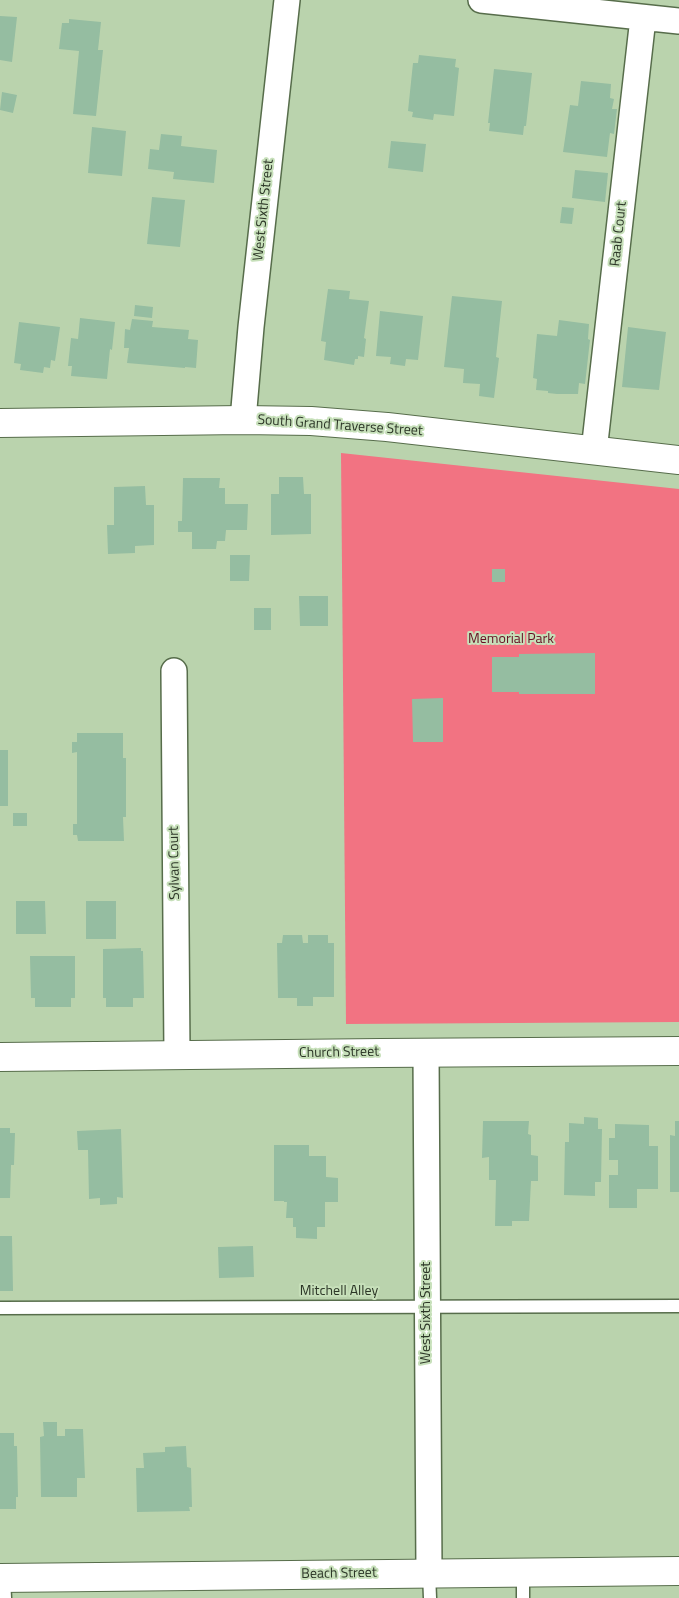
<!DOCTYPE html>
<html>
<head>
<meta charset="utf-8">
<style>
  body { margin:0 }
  canvas { display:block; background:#bad3ad }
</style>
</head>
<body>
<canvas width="679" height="1598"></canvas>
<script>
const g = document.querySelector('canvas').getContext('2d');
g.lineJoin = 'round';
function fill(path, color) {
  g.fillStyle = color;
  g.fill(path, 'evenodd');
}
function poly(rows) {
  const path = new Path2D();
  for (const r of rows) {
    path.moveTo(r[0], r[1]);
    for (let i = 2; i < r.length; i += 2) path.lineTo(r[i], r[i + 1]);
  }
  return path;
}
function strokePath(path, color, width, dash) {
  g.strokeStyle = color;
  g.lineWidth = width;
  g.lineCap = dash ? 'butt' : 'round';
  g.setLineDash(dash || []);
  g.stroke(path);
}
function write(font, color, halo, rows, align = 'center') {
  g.font = font + ' "Titillium Web",sans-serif';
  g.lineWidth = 4;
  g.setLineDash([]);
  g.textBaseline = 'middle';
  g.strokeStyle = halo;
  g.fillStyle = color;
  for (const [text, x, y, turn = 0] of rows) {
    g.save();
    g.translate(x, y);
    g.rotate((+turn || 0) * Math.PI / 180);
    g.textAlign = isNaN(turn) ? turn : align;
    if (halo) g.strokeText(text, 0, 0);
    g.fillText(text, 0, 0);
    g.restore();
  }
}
fill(poly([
  [341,453,679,489,679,1022,346,1024]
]), '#f27382');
fill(poly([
  [0,16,17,17,12,62,0,60],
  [69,19,101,22,98,50,103,50,96,116,73,114,79,51,59,49,62,23,69,23],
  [419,55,456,59,455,67,459,68,454,116,434,114,433,120,412,117,413,112,408,111,413,63,418,63],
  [494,69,532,73,526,126,524,126,523,135,489,131,490,123,488,123],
  [581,81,611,84,610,98,614,99,612,109,617,109,614,134,610,133,607,157,563,152,570,105,578,106],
  [2,92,17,95,13,113,0,110],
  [92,127,126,131,122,176,88,173],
  [161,134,182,136,181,146,217,150,214,183,173,179,174,172,148,169,150,149,159,150],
  [391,141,426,144,423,172,388,168],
  [575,170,608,173,605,202,572,198],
  [152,197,185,200,180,247,147,244],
  [562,207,574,208,572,224,560,223],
  [328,289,350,291,349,299,369,301,364,338,366,339,364,357,358,356,358,359,355,359,354,365,324,360,326,342,321,341],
  [452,296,502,301,496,357,499,358,494,398,479,396,480,384,463,383,464,369,444,367],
  [135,305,153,307,152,318,134,316],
  [380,311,423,316,418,360,406,359,405,366,390,364,391,357,376,356],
  [80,318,115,322,112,350,110,349,107,379,71,376,72,366,68,366,71,338,78,339],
  [132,319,153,321,152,327,189,330,188,339,198,340,196,368,185,367,185,368,127,363,129,348,124,348,125,329,130,330],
  [559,320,589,324,588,339,590,340,585,384,579,383,578,394,557,394,548,393,548,391,536,390,537,379,533,378,537,334,557,336],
  [19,322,60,327,55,361,51,360,50,368,44,367,43,373,20,370,21,364,14,363],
  [628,327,666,332,659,390,622,387],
  [279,477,303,477,304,494,311,494,311,534,271,535,271,494,279,494],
  [183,478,220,478,219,488,225,488,225,504,248,504,247,530,226,530,225,541,217,541,216,549,192,549,192,532,178,532,178,521,182,521],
  [145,486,146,505,154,505,154,545,135,546,135,553,108,554,107,525,114,525,114,487],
  [230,555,250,555,249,581,230,581],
  [492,569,505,569,505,582,492,582],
  [299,596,328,596,328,626,300,626],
  [254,608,271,608,271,630,254,630],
  [595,653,595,694,519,694,519,692,492,692,492,657,519,657,519,654],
  [443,698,443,742,413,742,412,699],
  [77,733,123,733,123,758,126,758,126,817,123,817,124,841,78,841,77,835,73,835,73,824,77,824,77,752,72,753,72,742,77,742],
  [0,750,8,750,8,806,0,806],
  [13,813,27,813,27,826,13,826],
  [16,901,45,901,46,934,16,934],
  [86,901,116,901,116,939,86,939],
  [283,935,302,935,303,943,308,943,308,935,328,935,328,943,334,943,334,997,313,997,313,1006,297,1006,297,998,278,998,277,943,282,943],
  [141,948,141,951,143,951,144,998,133,998,133,1007,106,1007,106,998,103,998,103,949],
  [30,956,75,956,75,998,71,998,71,1007,35,1007,35,998,31,998],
  [584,1117,598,1118,598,1129,602,1129,601,1182,595,1182,595,1196,564,1195,565,1142,569,1142,569,1123,584,1124],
  [483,1121,529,1121,528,1134,531,1135,531,1155,538,1156,538,1181,531,1181,529,1221,512,1221,512,1226,495,1226,496,1180,489,1180,489,1157,482,1158],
  [675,1121,679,1121,679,1192,670,1192,670,1135,675,1136],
  [615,1124,649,1125,649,1146,658,1146,658,1189,637,1189,637,1208,609,1208,609,1175,618,1175,618,1160,609,1160,609,1138,615,1138],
  [0,1128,10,1128,10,1133,15,1133,14,1165,11,1165,10,1198,0,1198],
  [121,1129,123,1198,117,1197,117,1204,100,1205,100,1198,89,1199,88,1150,78,1150,77,1131],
  [274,1145,309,1145,309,1156,326,1156,326,1177,338,1178,338,1202,325,1202,325,1227,317,1227,317,1239,296,1238,296,1227,293,1227,293,1218,286,1218,287,1202,284,1202,284,1201,274,1201],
  [0,1236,12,1236,13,1291,0,1291],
  [253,1246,254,1277,219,1278,218,1247],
  [43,1422,57,1422,57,1436,65,1436,65,1429,83,1429,85,1478,77,1478,77,1497,41,1497,40,1437,44,1436],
  [0,1433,14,1433,14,1446,17,1446,18,1497,16,1497,16,1509,0,1509],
  [186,1446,187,1467,191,1468,192,1507,189,1507,190,1511,137,1512,136,1468,144,1468,143,1453,165,1452,165,1447]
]), '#95bda1');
const lane = poly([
  [0,1308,679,1306],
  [523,1572,523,1598],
  [429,1573,430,1598],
  [4,1578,5,1598]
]);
const street = poly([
  [481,0,679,21],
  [243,420,251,327,287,0],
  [594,451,643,18],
  [174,671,177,1055],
  [426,1052,429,1573]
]);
const secondary = poly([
  [0,423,243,420,311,421,387,427,679,460],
  [0,1057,381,1053,679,1051],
  [0,1578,679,1571]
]);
strokePath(lane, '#576d4b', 15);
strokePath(street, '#576d4b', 28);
strokePath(secondary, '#576d4b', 30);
strokePath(lane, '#fff', 12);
strokePath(street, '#fff', 25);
strokePath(secondary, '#fff', 28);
write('14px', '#2c3627', '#c7e0ba', [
  ["West Sixth Street",264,210,-84],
  ["Raab Court",619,234,-84],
  ["South Grand Traverse Street",340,426,4],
  ["Sylvan Court",175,863,-91],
  ["Church Street",339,1053,-1],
  ["Mitchell Alley",339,1292],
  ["West Sixth Street",427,1313,-90],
  ["Beach Street",339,1574,-1]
]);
write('14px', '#661023', '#c7e0ba', [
  ["Memorial Park",511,640]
]);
</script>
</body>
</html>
